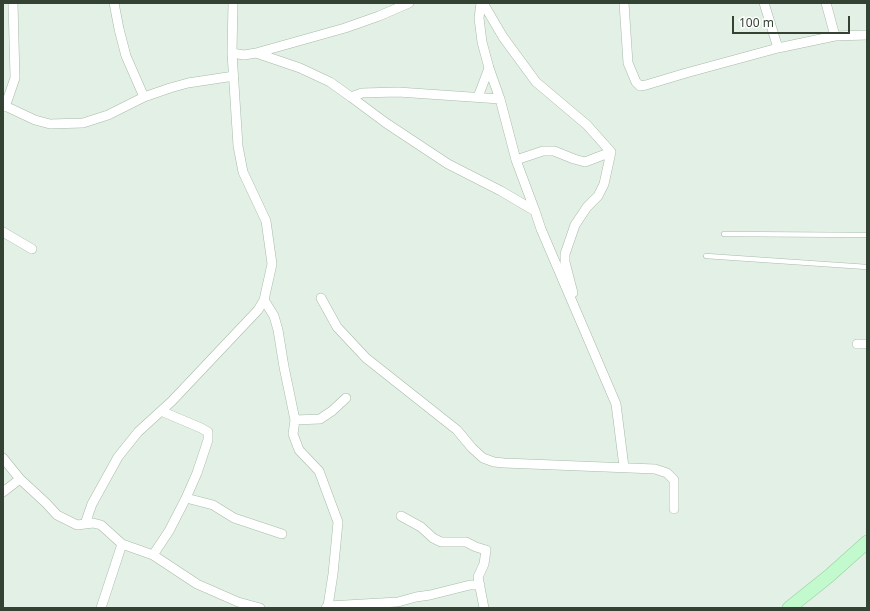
<!DOCTYPE html>
<html>
<head>
<meta charset="utf-8">
<style>
  body { margin:0 }
  #map { position:relative; width:870px; height:611px; overflow:hidden; background:#e3f0e5; font-family:"Noto Sans",sans-serif }
  canvas { display:block }
  .frame { position:absolute; inset:0; border:4px solid #344234; pointer-events:none }
  .scale { position:absolute; left:732px; top:16px; width:118px; height:18px; box-sizing:border-box; border:2px solid #344234; border-top:0; padding-left:5px; font-size:12px; line-height:14px; white-space:nowrap; color:#344234; -webkit-text-stroke:3px #fff; paint-order:stroke }
</style>
</head>
<body>
<div id="map">
<canvas width="870" height="611"></canvas>
<div class="frame"></div>
<div class="scale">100 m</div>
</div>
<script>
const g = document.querySelector('canvas').getContext('2d');
g.lineJoin = 'round';
function poly(rows) {
  const path = new Path2D();
  for (const r of rows) {
    path.moveTo(r[0], r[1]);
    for (let i = 2; i < r.length; i += 2) path.lineTo(r[i], r[i + 1]);
  }
  return path;
}
function strokePath(path, color, width, dash) {
  g.strokeStyle = color;
  g.lineWidth = width;
  g.lineCap = dash ? 'butt' : 'round';
  g.setLineDash(dash || []);
  g.stroke(path);
}
const lane = poly([
  [724,234,867,235],
  [706,256,867,267]
]);
const street = poly([
  [114,3,119,29,126,56,144,97],
  [481,3,479,18,482,42,489,68,500,99,516,160,535,211,541,229,616,404,624,467],
  [483,3,503,37,536,82,587,125,611,152],
  [624,3,628,63,636,82,640,86,646,85,686,73,778,48,835,36,867,35],
  [764,3,778,48],
  [826,3,835,36],
  [232,53,244,55,256,53,345,28,379,16,409,3],
  [256,53,300,68,330,82,351,97,362,93,398,92,500,99],
  [351,97,386,123,448,164,501,191,535,211],
  [478,97,489,68],
  [3,105,35,120,50,124,83,123,108,115,144,97,170,88,188,83,234,76],
  [5,107,15,78,13,3],
  [516,160,543,151,554,151,574,159,585,162,611,152],
  [3,232,32,249],
  [573,293,565,262,565,254,575,225,587,207,598,196,604,184,611,152],
  [321,298,337,327,366,358,457,430,472,448,483,458,494,462,504,463,655,469,667,473,674,480,674,509],
  [264,300,274,316,278,330,284,367,295,420,293,434,299,450,319,471,338,522,333,574,328,606,326,608],
  [857,344,867,344],
  [295,420,320,419,332,411,346,398],
  [3,458,20,479,46,503,57,515,77,525,93,523,101,525,122,544,153,555,197,584,238,602,260,608],
  [3,492,20,479],
  [186,498,213,505,234,518,282,534],
  [401,516,421,527,433,538,441,542,466,542,476,547,486,550,484,564,478,577,484,608],
  [85,524,92,504,118,457,138,432,172,401,258,310,264,300,272,264,266,221,243,172,238,146,232,53,233,3],
  [153,555,169,531,186,498,197,473,208,440,208,432,201,428,161,411],
  [328,606,398,602,416,597,430,595,470,585,480,585],
  [101,608,122,544]
]);
const secondary = poly([
  [789,608,829,576,867,542]
]);
strokePath(lane, '#a7bba8', 5.5);
strokePath(street, '#a7bba8', 10);
strokePath(secondary, '#98d0a0', 14);
strokePath(lane, '#fff', 4.5);
strokePath(street, '#fff', 9);
strokePath(secondary, '#c3facd', 13);
</script>
</body>
</html>
